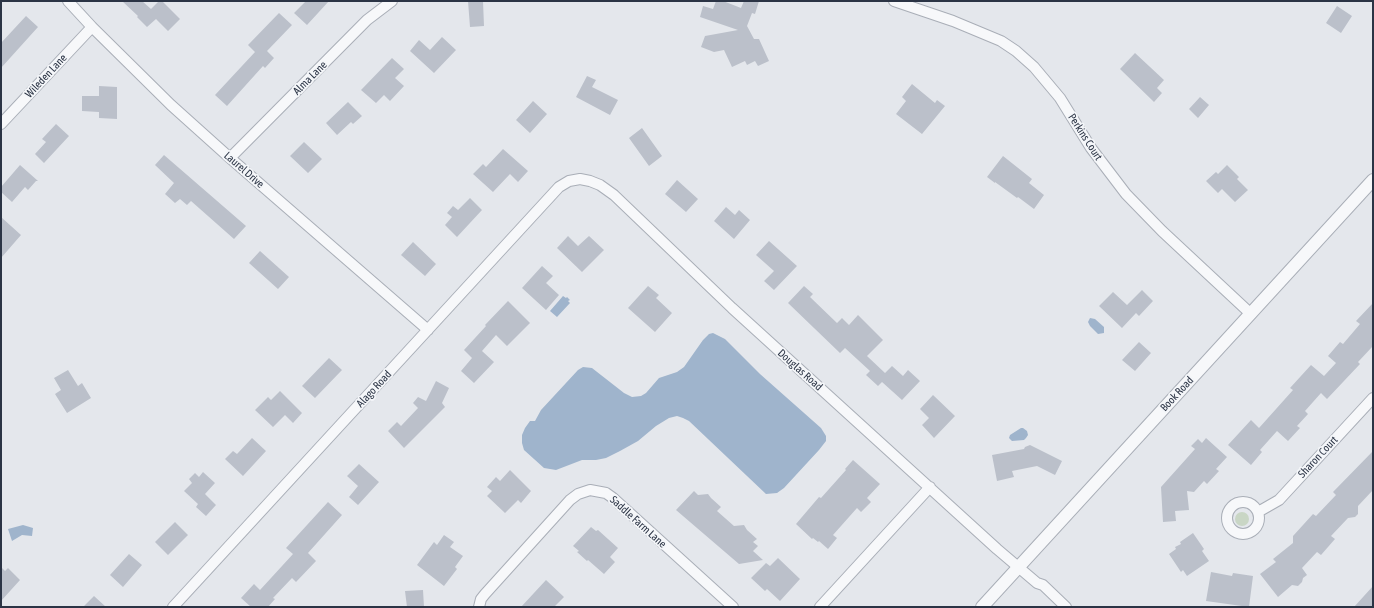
<!DOCTYPE html>
<html>
<head>
<meta charset="utf-8">
<style>
  body { margin:0 }
  #map { position:relative; width:1374px; height:608px; overflow:hidden; background:#e4e7ec; font-family:"Asap Condensed",sans-serif }
  canvas { display:block }
  .frame { position:absolute; inset:0; border:2px solid #2b3445; pointer-events:none }
</style>
</head>
<body>
<div id="map">
<canvas width="1374" height="608"></canvas>
<div class="frame"></div>
</div>
<script>
const g = document.querySelector('canvas').getContext('2d');
g.lineJoin = 'round';
function fill(path, color) {
  g.fillStyle = color;
  g.fill(path, 'evenodd');
}
function poly(rows) {
  const path = new Path2D();
  for (const r of rows) {
    if (r.length === 3) {
      path.moveTo(r[0] + r[2], r[1]);
      path.arc(r[0], r[1], r[2], 0, 2 * Math.PI);
      continue;
    }
    path.moveTo(r[0], r[1]);
    for (let i = 2; i < r.length; i += 2) path.lineTo(r[i], r[i + 1]);
  }
  return path;
}
function strokePath(path, color, width, dash) {
  g.strokeStyle = color;
  g.lineWidth = width;
  g.lineCap = dash ? 'butt' : 'round';
  g.setLineDash(dash || []);
  g.stroke(path);
}
function write(font, color, halo, rows, align = 'center') {
  g.font = font + ' "Asap Condensed",sans-serif';
  g.lineWidth = 3.5;
  g.setLineDash([]);
  g.textBaseline = 'middle';
  g.strokeStyle = halo;
  g.fillStyle = color;
  for (const [text, x, y, turn = 0] of rows) {
    g.save();
    g.translate(x, y);
    g.rotate((+turn || 0) * Math.PI / 180);
    g.textAlign = isNaN(turn) ? turn : align;
    if (halo) g.strokeText(text, 0, 0);
    g.fillText(text, 0, 0);
    g.restore();
  }
}
fill(poly([
  [1242,519,7]
]), '#c9d6c5');
fill(poly([
  [563,296,566,298,567,297,570,300,568,301,570,303,557,317,550,311],
  [1090,318,1095,319,1104,327,1104,333,1098,334,1090,326,1088,322],
  [713,333,725,339,760,374,821,428,826,436,826,441,819,450,784,488,777,493,766,494,689,421,683,418,677,416,669,418,656,426,638,441,620,451,606,458,596,460,582,460,556,470,544,468,524,450,522,443,522,435,525,428,530,421,535,421,541,410,578,370,583,367,592,368,624,393,632,397,641,396,646,393,659,378,677,372,684,367,703,340,709,334],
  [1021,428,1023,428,1027,431,1028,435,1026,438,1024,440,1012,441,1009,438,1010,435],
  [23,525,33,528,32,536,22,535,12,541,8,529]
]), '#9fb4cc');
fill(poly([
  [122,1,142,1,151,9,159,1,162,1,180,19,168,31,156,19,147,27,137,17,138,16],
  [306,1,329,1,307,25,294,13],
  [468,1,483,1,484,26,470,27],
  [716,1,723,1,741,8,744,1,759,1,755,14,752,13,747,26,754,39,759,39,769,61,758,66,755,61,747,65,745,61,732,67,724,50,714,52,701,47,705,36,738,30,700,17,703,6,713,9],
  [1337,6,1352,16,1341,33,1326,23],
  [279,13,292,25,267,51,274,58,265,68,263,66,227,106,215,95,255,52,248,45],
  [26,16,38,27,1,68,1,43],
  [442,37,456,50,434,73,410,51,419,40,430,50],
  [1135,53,1164,80,1157,88,1162,93,1154,102,1120,69],
  [392,58,404,69,395,78,404,86,390,101,384,95,376,103,361,90],
  [587,76,596,80,592,87,618,100,610,115,576,97],
  [912,84,935,103,937,100,945,106,922,134,896,114,906,101,902,97],
  [99,86,117,87,117,119,99,118,99,112,82,111,82,96,99,96],
  [1200,97,1209,105,1198,118,1189,109],
  [533,101,547,114,530,133,516,120],
  [348,102,362,116,353,124,351,122,337,135,326,123],
  [56,124,69,136,44,163,35,154,46,142,42,139],
  [642,128,662,156,649,166,629,138],
  [304,142,322,159,308,173,290,156],
  [503,149,528,171,518,182,510,174,493,192,473,174,483,164,486,167],
  [164,155,246,226,234,239,191,201,187,205,180,199,175,203,165,194,174,183,155,165],
  [1003,156,1032,179,1029,183,1044,195,1034,209,1018,197,1017,198,995,182,995,183,987,177],
  [20,165,38,181,36,181,28,190,25,187,12,202,1,192,1,187],
  [1227,165,1239,177,1237,179,1248,190,1235,202,1222,189,1218,193,1206,181,1216,172,1218,174],
  [677,180,698,199,686,212,665,194],
  [470,198,482,210,457,237,445,225,452,217,447,213,453,206,458,210],
  [726,207,735,215,739,210,750,220,734,239,714,221],
  [1,217,21,235,1,258],
  [568,236,578,246,589,236,604,250,582,272,557,248],
  [769,241,797,266,774,290,764,281,774,271,756,255],
  [413,242,436,264,425,276,401,255],
  [260,251,289,277,278,289,249,263],
  [542,266,553,276,546,283,559,295,546,310,522,288],
  [648,286,659,295,656,298,672,313,655,332,628,308],
  [804,286,813,294,810,297,837,323,842,318,849,325,858,315,883,340,867,356,885,373,892,366,903,376,908,370,920,381,902,400,882,382,878,386,866,375,870,371,845,348,840,353,788,303],
  [1142,290,1153,301,1139,316,1136,313,1122,328,1099,306,1113,292,1127,305],
  [508,301,530,323,507,346,496,335,482,351,494,362,474,383,461,371,472,358,464,350,486,326,485,325],
  [1373,303,1373,346,1358,362,1360,364,1327,399,1321,393,1305,411,1308,414,1297,426,1300,428,1288,441,1277,431,1260,450,1262,452,1251,465,1228,445,1251,420,1259,428,1293,390,1290,388,1311,365,1324,376,1336,363,1328,356,1340,342,1343,344,1360,324,1356,321],
  [1139,342,1151,353,1135,371,1122,360],
  [329,358,342,370,315,398,302,386],
  [68,370,78,386,82,383,91,398,67,413,55,394,61,390,54,378],
  [436,381,449,388,442,403,445,407,404,448,388,431,397,422,401,426,418,408,413,403,418,397,426,401],
  [280,391,302,413,293,423,285,415,273,427,255,410,268,397,271,400],
  [933,395,955,416,934,438,922,425,929,418,920,409],
  [252,438,266,451,243,476,225,459,233,451,237,454],
  [1206,438,1227,457,1216,469,1219,471,1207,484,1204,481,1194,492,1187,491,1189,510,1175,511,1176,521,1163,522,1161,487,1195,449,1191,446,1198,439,1202,443],
  [1030,445,1062,461,1055,475,1037,466,1012,471,1014,477,997,481,992,455,1024,449,1025,447],
  [1373,451,1373,490,1358,506,1358,514,1355,517,1348,518,1331,536,1335,539,1321,555,1317,552,1302,568,1307,575,1303,578,1302,582,1298,586,1292,585,1278,597,1260,574,1276,562,1273,559,1293,543,1293,536,1313,514,1316,516,1336,495,1333,492],
  [853,460,880,484,867,498,871,502,861,512,857,508,833,535,837,538,828,549,819,541,818,542,813,538,812,539,796,524,819,497,821,498,846,470,845,469],
  [359,464,379,482,358,505,349,497,358,486,347,476],
  [510,470,531,491,521,503,518,500,505,513,487,496,492,491,487,487,496,477,500,481],
  [203,472,215,483,205,494,216,505,206,516,196,507,198,504,184,491,192,483,189,479,195,473,199,477],
  [694,491,698,495,708,494,711,498,721,507,717,511,734,526,744,525,747,530,757,539,753,542,758,546,753,551,763,560,739,564,676,510],
  [328,502,342,515,308,553,316,561,296,582,292,578,273,598,275,599,268,607,251,607,241,598,254,584,260,590,293,554,286,548],
  [175,522,188,535,168,555,155,542],
  [591,527,596,531,598,530,618,548,610,557,615,562,604,574,588,560,587,561,577,552,579,551,573,546],
  [1193,533,1204,549,1202,551,1209,561,1187,576,1183,570,1181,572,1169,554,1176,549,1175,547,1181,544,1180,542],
  [444,535,454,542,450,547,463,556,455,567,457,569,444,586,417,565,434,542,437,545],
  [129,554,142,565,123,587,110,575],
  [778,558,800,579,780,601,767,589,765,591,751,578,766,563,770,566],
  [1,567,5,571,8,568,20,580,1,601],
  [1211,572,1232,576,1233,573,1253,576,1249,607,1206,601],
  [546,580,564,597,554,607,521,607],
  [1373,586,1373,607,1354,607],
  [423,590,424,607,407,607,405,591],
  [94,596,106,607,83,607]
]), '#bbc0ca');
const minor = poly([
  [68,1,92,27,171,105,230,158,428,330],
  [894,1,953,21,1001,41,1016,51,1034,67,1060,98,1091,148,1126,194,1162,231,1251,314],
  [1,124,92,27],
  [230,158,367,20,392,1],
  [1243,518,16],
  [1258,512,1279,500,1373,398],
  [173,607,559,187,569,181,580,179,590,181,600,185,614,195,732,308,997,549,1037,583,1043,585,1066,607],
  [479,607,481,599,485,594,570,500,578,494,590,490,606,493,613,498,733,607],
  [820,607,930,487]
]);
const tertiary = poly([
  [982,607,1373,180]
]);
strokePath(minor, '#a9aeb7', 12);
strokePath(tertiary, '#a9aeb7', 14);
strokePath(minor, '#f7f8fa', 10);
strokePath(tertiary, '#f7f8fa', 12);
write('11px', '#2b3445', '#f4f6f9', [
  ["Wileden Lane",46,76,-47],
  ["Alma Lane",310,78,-45],
  ["Perkins Court",1085,137,57],
  ["Laurel Drive",244,170,41],
  ["Douglas Road",800,370,42],
  ["Alago Road",374,389,-47],
  ["Book Road",1177,394,-47],
  ["Sharon Court",1318,457,-47],
  ["Saddle Farm Lane",638,522,42]
]);
</script>
</body>
</html>
